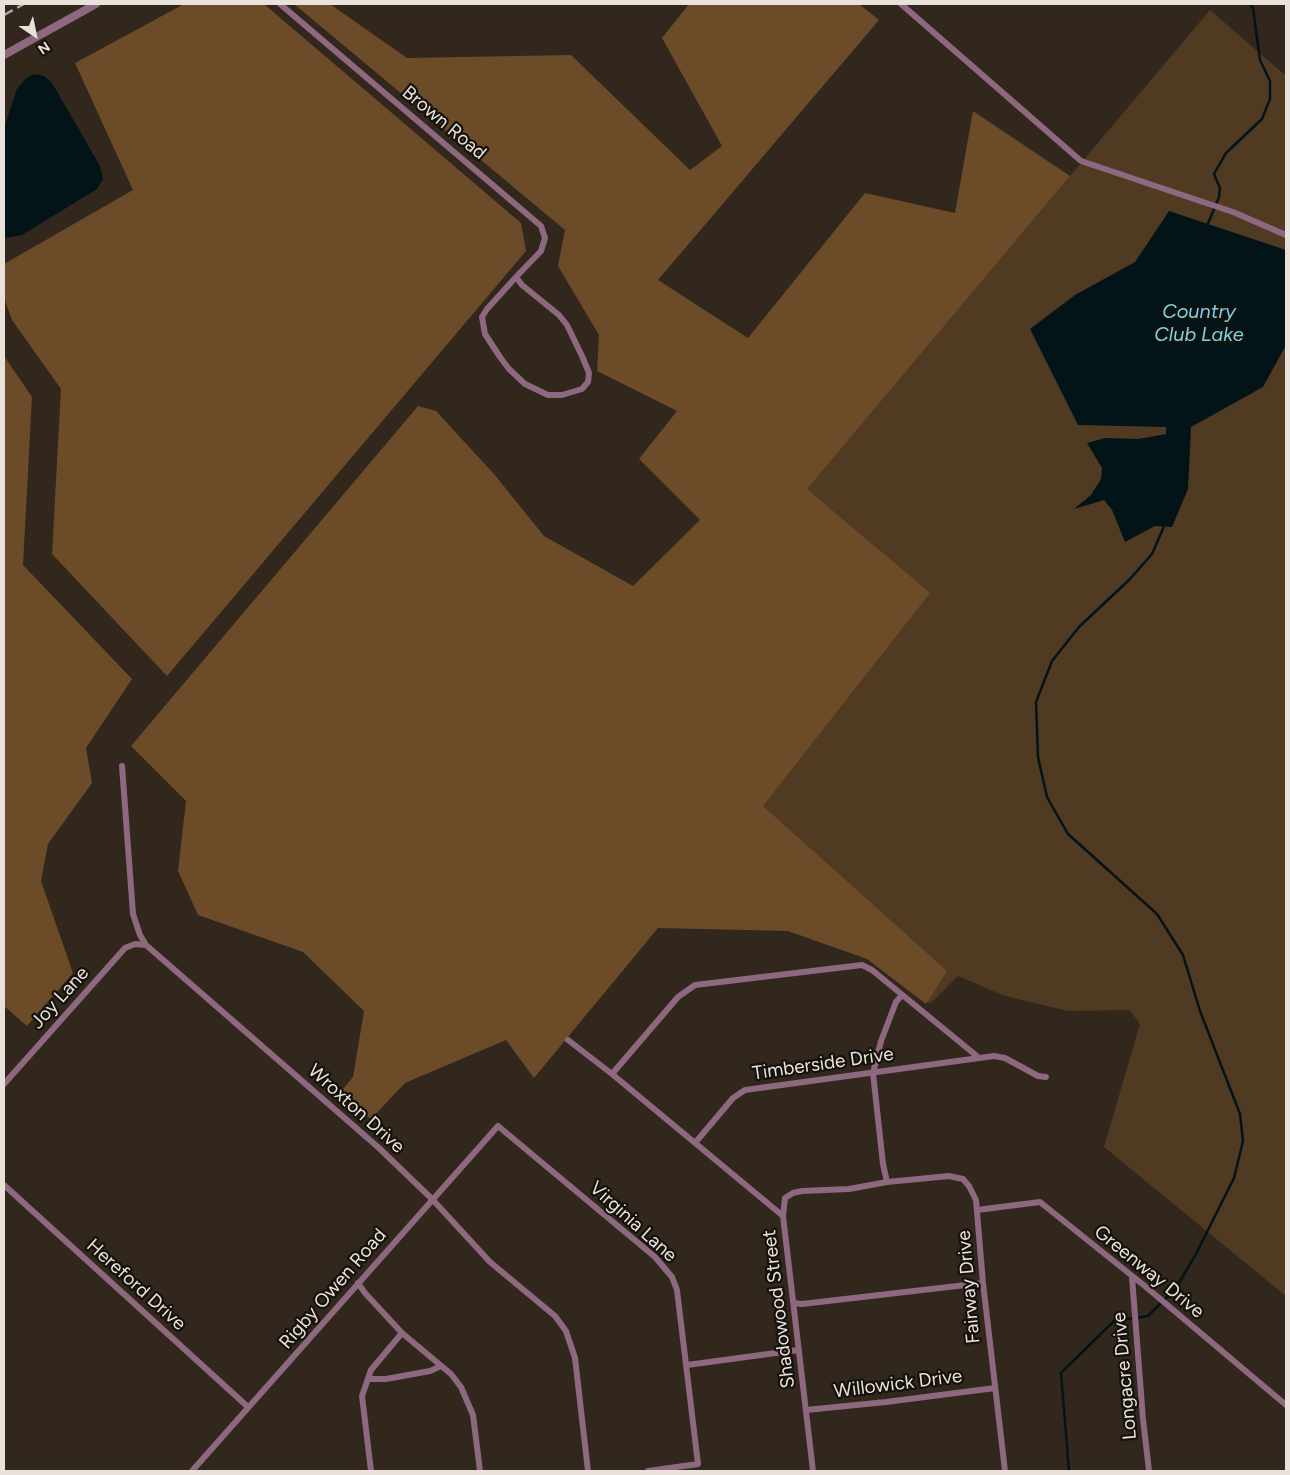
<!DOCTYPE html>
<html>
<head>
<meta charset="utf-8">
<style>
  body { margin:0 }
  #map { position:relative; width:1290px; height:1475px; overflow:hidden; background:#31271c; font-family:Figtree,sans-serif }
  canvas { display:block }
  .frame { position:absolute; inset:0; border:5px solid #e9e2db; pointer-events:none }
  .north { position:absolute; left:10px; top:10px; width:50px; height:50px; -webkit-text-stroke:4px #15110c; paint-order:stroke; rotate:146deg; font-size:14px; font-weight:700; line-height:20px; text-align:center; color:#e9e2db }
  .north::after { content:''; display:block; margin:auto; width:18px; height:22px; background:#e9e2db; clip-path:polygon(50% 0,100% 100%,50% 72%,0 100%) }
</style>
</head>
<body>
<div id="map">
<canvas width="1290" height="1475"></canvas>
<div class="frame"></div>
<div class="north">N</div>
</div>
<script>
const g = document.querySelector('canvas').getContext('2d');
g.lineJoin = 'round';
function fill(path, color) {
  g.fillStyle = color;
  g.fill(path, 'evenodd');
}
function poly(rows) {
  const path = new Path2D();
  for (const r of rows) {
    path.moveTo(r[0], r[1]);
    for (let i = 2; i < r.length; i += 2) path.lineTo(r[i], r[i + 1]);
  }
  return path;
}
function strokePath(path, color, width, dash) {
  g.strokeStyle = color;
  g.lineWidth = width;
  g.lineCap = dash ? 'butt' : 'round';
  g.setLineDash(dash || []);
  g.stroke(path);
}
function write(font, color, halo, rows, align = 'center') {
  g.font = font + ' Figtree,sans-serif';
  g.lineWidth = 4.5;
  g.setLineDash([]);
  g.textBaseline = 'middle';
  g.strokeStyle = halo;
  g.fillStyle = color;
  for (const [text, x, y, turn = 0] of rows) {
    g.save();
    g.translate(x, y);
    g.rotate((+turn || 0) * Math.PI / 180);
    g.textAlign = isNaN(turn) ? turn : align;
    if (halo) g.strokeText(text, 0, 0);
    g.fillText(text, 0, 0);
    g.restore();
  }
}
fill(poly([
  [1210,10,1286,76,1286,1296,1104,1147,1140,1024,1130,1010,1068,1011,1005,996,958,976,930,1004,723,833,806,489]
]), '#513a22');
fill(poly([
  [184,4,264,4,521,223,526,251,167,676,52,554,61,389,12,320,4,298,4,264,133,190,75,63],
  [294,4,330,4,407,58,571,55,690,170,722,146,662,38,689,4,859,4,879,20,658,280,748,338,865,193,955,213,973,111,1070,176,807,489,930,593,763,806,947,971,926,1004,867,959,788,931,658,928,534,1078,506,1040,405,1083,371,1119,337,1096,353,1077,364,1011,303,952,198,915,178,871,186,801,131,746,418,406,436,411,494,474,544,536,633,586,700,520,639,459,677,411,597,371,599,335,558,266,565,230],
  [4,356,32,397,23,565,132,679,86,748,92,783,48,844,41,881,73,973,27,1026,4,1006]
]), '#6c4b29');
fill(poly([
  [34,74,44,76,52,83,100,166,103,179,97,189,22,235,6,238,4,235,5,125,17,89,25,79],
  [1169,211,1286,250,1286,345,1263,387,1191,427,1188,489,1172,527,1155,526,1125,542,1112,510,1104,500,1074,509,1091,495,1101,479,1102,468,1087,443,1105,438,1138,439,1166,434,1166,427,1078,425,1030,329,1075,295,1135,262]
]), '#031419');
strokePath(poly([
  [1207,226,1219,197,1220,188,1214,174,1226,153,1262,119,1270,99,1270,81,1260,60,1253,8,1250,4],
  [1069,1471,1061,1373,1114,1321,1148,1316,1176,1288,1196,1254,1234,1178,1243,1141,1240,1114,1200,1011,1183,955,1157,914,1068,834,1047,797,1038,757,1036,702,1052,661,1079,627,1130,579,1152,554,1165,524]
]), '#031419', 2.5);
strokePath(poly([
  [280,4,541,226,545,238,541,251,516,277],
  [901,4,1081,161,1233,212,1286,235],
  [516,277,522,285,559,315,567,325,582,356,589,373,588,382,582,389,562,395,548,395,525,384,509,369,500,357,485,334,482,317,487,309,516,277],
  [122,766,133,914,140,935,146,945,379,1148,432,1199,490,1262,555,1316,566,1331,575,1358,588,1471],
  [568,1040,612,1074,783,1216,813,1471],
  [612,1074,678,997,695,985,862,965,872,970,978,1057],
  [4,1084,125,948,135,944,146,945],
  [695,1143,733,1098,745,1090,994,1056,1005,1058,1038,1076,1046,1077],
  [887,1182,883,1164,873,1073,881,1041,896,1002,902,995],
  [4,1185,248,1407],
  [977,1210,1040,1202,1146,1287,1286,1405],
  [783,1216,785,1198,793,1193,802,1191,849,1189,887,1182,949,1176,963,1179,969,1186,976,1200,983,1283,1005,1471],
  [1132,1277,1143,1419,1149,1471],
  [358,1283,365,1293,402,1333,451,1374,461,1387,473,1415,480,1471],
  [794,1303,802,1304,983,1283],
  [687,1365,798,1350],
  [368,1379,386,1379,430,1371,441,1366],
  [806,1410,886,1402,995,1388],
  [192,1471,498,1126,655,1257,672,1277,677,1290,698,1464,648,1471],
  [371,1471,362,1396,371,1370,402,1333]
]), '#8d687e', 6);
strokePath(poly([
  [4,55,96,4]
]), '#8d687e', 8);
strokePath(poly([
  [4,15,24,4]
]), '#b0a8a0', 2.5, [10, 5]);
write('19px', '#e9e2db', '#15110c', [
  ["Brown Road",444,123,40],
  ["Joy Lane",60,998,-48],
  ["Timberside Drive",823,1064,-8],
  ["Wroxton Drive",356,1109,42],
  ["Virginia Lane",633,1222,42],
  ["Greenway Drive",1149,1272,39],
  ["Hereford Drive",136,1285,42],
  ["Fairway Drive",969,1287,-95],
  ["Rigby Owen Road",333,1289,-49],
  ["Shadowood Street",779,1309,-97],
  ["Longacre Drive",1125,1376,-95],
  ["Willowick Drive",898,1384,-7]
]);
write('italic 20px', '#75d4ec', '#15110c', [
  ["Country",1199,312],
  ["Club Lake",1199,335]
]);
</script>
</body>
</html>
